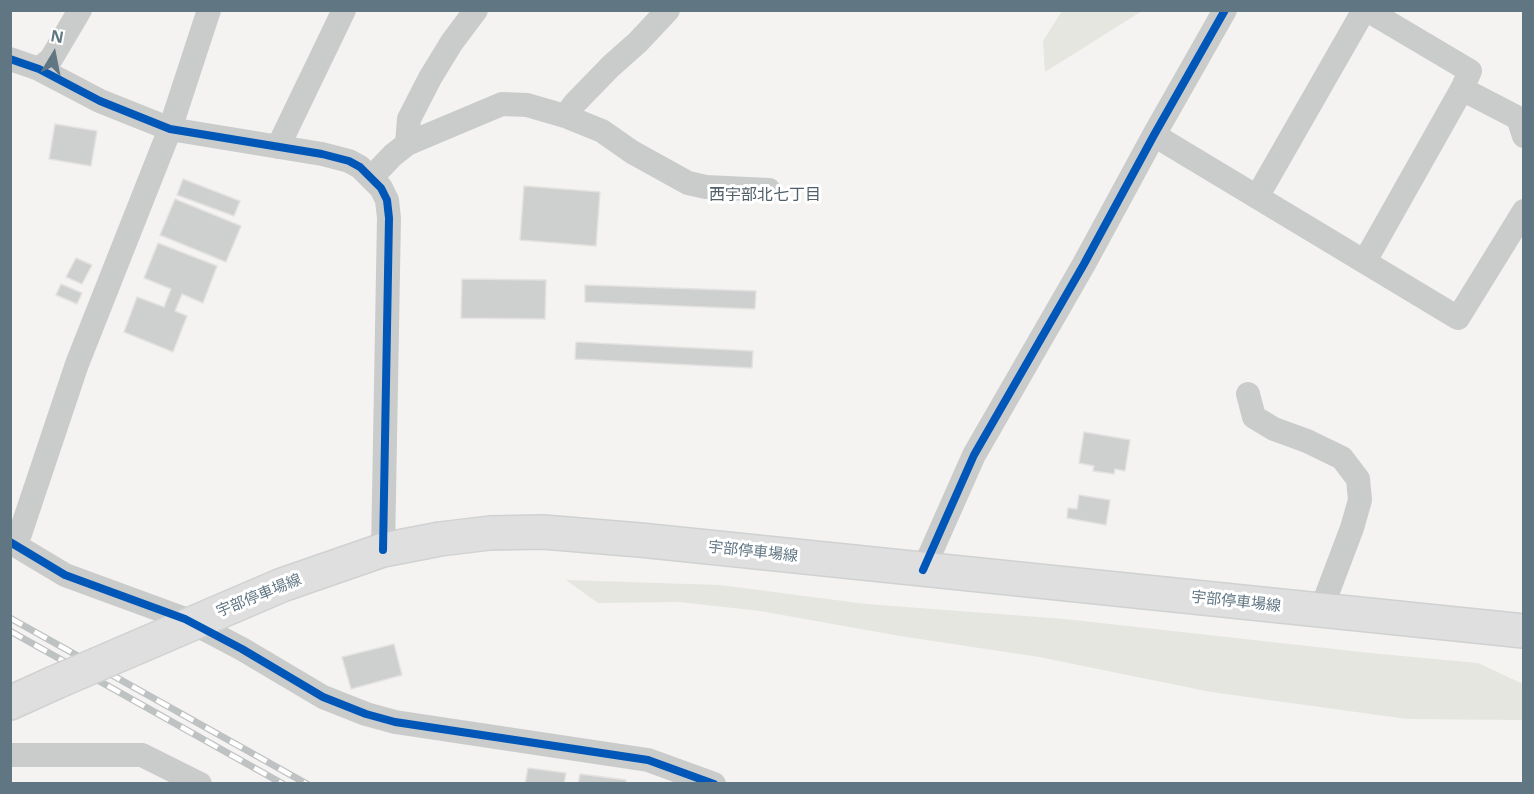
<!DOCTYPE html>
<html>
<head>
<meta charset="utf-8">
<style>
  body { margin:0 }
  #map { position:relative; width:1534px; height:794px; overflow:hidden; background:#f4f3f1; font-family:"Noto Sans",sans-serif }
  canvas { display:block }
  .frame { position:absolute; inset:0; border:12px solid #617683; pointer-events:none }
  .north { position:absolute; left:24px; top:24px; width:60px; height:60px; -webkit-text-stroke:4px #fff; paint-order:stroke; rotate:10deg; font-size:16px; font-weight:700; line-height:24px; text-align:center; color:#617683 }
  .north::after { content:''; display:block; margin:auto; width:21px; height:27px; background:#617683; clip-path:polygon(50% 0,100% 100%,50% 72%,0 100%) }
</style>
</head>
<body>
<div id="map">
<canvas width="1534" height="794"></canvas>
<div class="frame"></div>
<div class="north">N</div>
</div>
<script>
const g = document.querySelector('canvas').getContext('2d');
g.lineJoin = 'round';
function fill(path, color) {
  g.fillStyle = color;
  g.fill(path, 'evenodd');
}
function poly(rows) {
  const path = new Path2D();
  for (const r of rows) {
    path.moveTo(r[0], r[1]);
    for (let i = 2; i < r.length; i += 2) path.lineTo(r[i], r[i + 1]);
  }
  return path;
}
function strokePath(path, color, width, dash) {
  g.strokeStyle = color;
  g.lineWidth = width;
  g.lineCap = dash ? 'butt' : 'round';
  g.setLineDash(dash || []);
  g.stroke(path);
}
function write(font, color, halo, rows, align = 'center') {
  g.font = font + ' "Noto Sans","Noto Sans JP",sans-serif';
  g.lineWidth = 6;
  g.setLineDash([]);
  g.textBaseline = 'middle';
  g.strokeStyle = halo;
  g.fillStyle = color;
  for (const [text, x, y, turn = 0] of rows) {
    g.save();
    g.translate(x, y);
    g.rotate((+turn || 0) * Math.PI / 180);
    g.textAlign = isNaN(turn) ? turn : align;
    if (halo) g.strokeText(text, 0, 0);
    g.fillText(text, 0, 0);
    g.restore();
  }
}
fill(poly([
  [1062,11,1062,10,1142,11,1045,72,1043,41],
  [566,580,720,585,866,604,1065,619,1370,653,1478,663,1523,684,1523,720,1407,719,1211,692,1039,657,900,636,760,611,679,602,598,603]
]), '#e4e6df');
const building = poly([
  [55,124,97,131,91,166,49,159,55,124],
  [183,179,240,201,234,216,177,195,183,179],
  [524,186,600,192,596,246,520,240,524,186],
  [175,199,241,226,226,262,160,235,175,199],
  [158,243,217,266,203,303,182,294,175,311,187,316,173,352,124,332,137,297,164,307,171,289,144,278,158,243],
  [76,258,92,265,82,284,66,277,76,258],
  [462,279,546,280,545,319,461,318,462,279],
  [61,284,82,293,77,304,56,295,61,284],
  [585,285,756,291,755,309,585,302,585,285],
  [576,342,753,351,752,368,575,359,576,342],
  [1084,432,1130,440,1125,471,1115,469,1114,474,1093,471,1094,466,1079,463,1084,432],
  [1079,495,1110,500,1106,525,1067,518,1068,508,1077,509,1079,495],
  [394,644,402,675,351,689,342,657,394,644],
  [528,768,566,773,564,784,525,784,528,768],
  [580,774,626,780,626,784,578,784,580,774]
]);
fill(building, '#cecfcf');
strokePath(building, '#e3e2e1', 1.5);
const secondary = poly([
  [233,606,282,585,383,550,440,539,490,533,543,532,640,540,1524,631],
  [10,703,54,683]
]);
strokePath(secondary, '#d0d1d1', 36);
strokePath(poly([
  [10,59,39,69,100,101,170,129,322,154,349,161,360,167,381,188,387,200,389,218,383,550],
  [39,69,51,59,80,10],
  [1462,89,1518,118,1524,136],
  [565,116,575,103,611,66,638,42,668,10],
  [1154,135,1458,318,1524,211],
  [407,144,502,104,527,105,565,116,602,131,632,152,688,183,706,187,769,190],
  [278,147,344,10],
  [372,177,393,155,407,144,409,119,430,78,452,42,476,10],
  [1257,197,1364,10],
  [1365,261,1462,89,1470,71,1367,10],
  [1248,394,1254,417,1274,429,1307,441,1342,458,1358,479,1360,500,1352,528,1321,610],
  [10,542,65,575,185,619,242,649,323,697,366,714,395,722,648,760,714,784],
  [13,544,20,534,77,364,170,129,209,10],
  [923,570,974,455,1084,264,1154,135,1225,10],
  [10,755,142,755,200,784]
]), '#cacccc', 24);
strokePath(secondary, '#dfdfe0', 33);
const rail = poly([
  [10,618,307,784],
  [10,631,283,784]
]);
strokePath(rail, '#bfc2c2', 7);
strokePath(rail, '#fff', 4.5, [14]);
const secondaryBridge = poly([
  [54,683,233,606]
]);
strokePath(secondaryBridge, '#d0d1d1', 36, []);
strokePath(secondaryBridge, '#dfdfe0', 33);
strokePath(poly([
  [10,59,39,69,100,101,170,129,322,154,349,161,360,167,381,188,387,200,389,218,383,550],
  [10,542,65,575,185,619,242,649,323,697,366,714,395,722,648,760,714,784],
  [923,570,974,455,1084,264,1154,135,1225,10]
]), '#0057b8', 8);
write('15px', '#617683', '#fff', [
  ["宇部停車場線",753,552,6],
  ["宇部停車場線",259,596,-22],
  ["宇部停車場線",1236,602,6]
]);
write('16px', '#505f68', '#fff', [
  ["西宇部北七丁目",765,195]
]);
</script>
</body>
</html>
